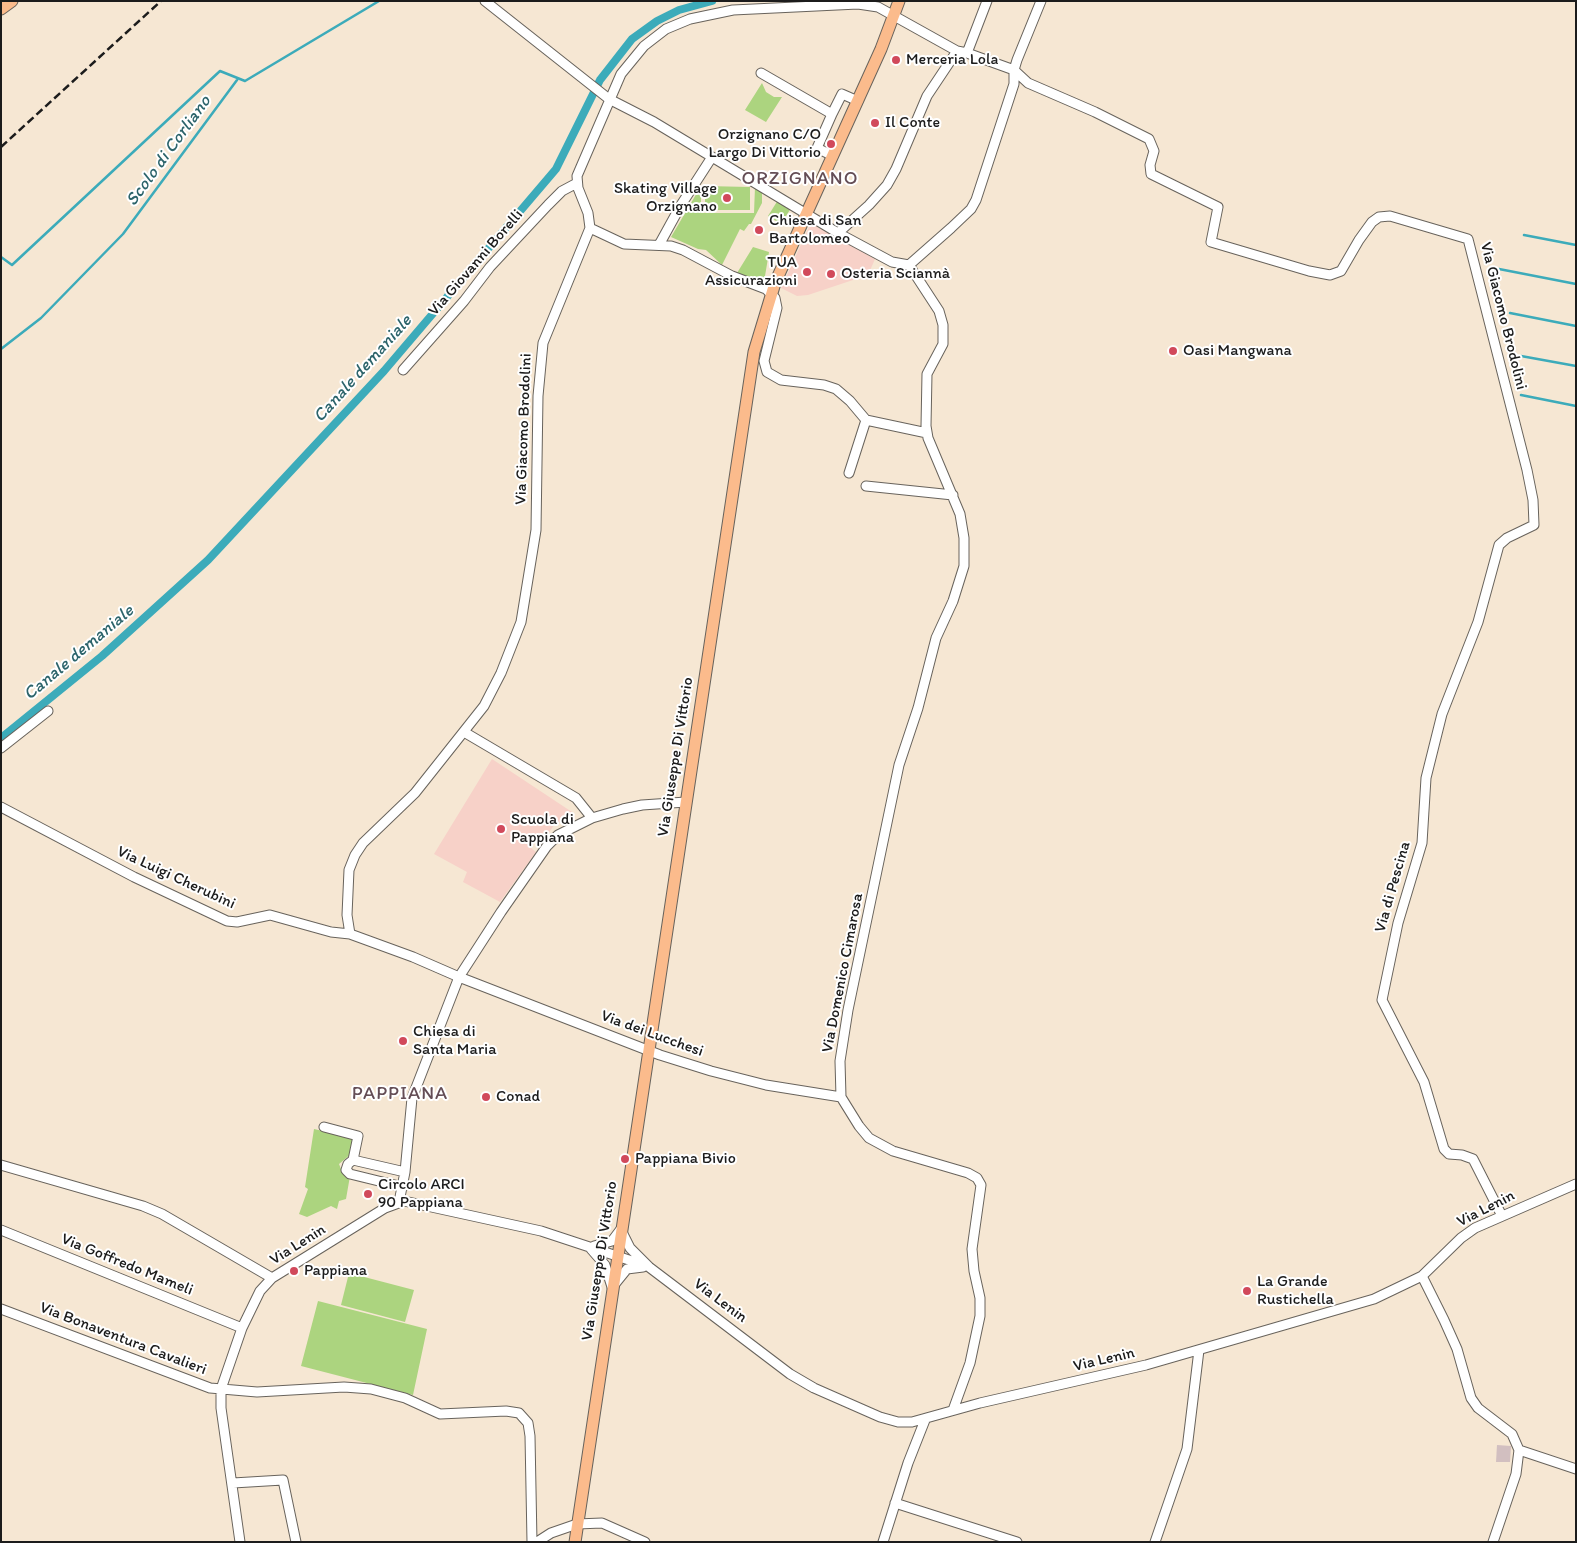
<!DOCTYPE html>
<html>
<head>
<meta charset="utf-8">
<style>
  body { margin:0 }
  #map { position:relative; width:1577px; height:1543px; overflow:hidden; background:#f6e7d3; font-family:Itim,sans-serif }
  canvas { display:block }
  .frame { position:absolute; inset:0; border:2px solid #1c1c1c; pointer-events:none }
</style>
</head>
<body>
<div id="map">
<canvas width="1577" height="1543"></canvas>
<div class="frame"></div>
</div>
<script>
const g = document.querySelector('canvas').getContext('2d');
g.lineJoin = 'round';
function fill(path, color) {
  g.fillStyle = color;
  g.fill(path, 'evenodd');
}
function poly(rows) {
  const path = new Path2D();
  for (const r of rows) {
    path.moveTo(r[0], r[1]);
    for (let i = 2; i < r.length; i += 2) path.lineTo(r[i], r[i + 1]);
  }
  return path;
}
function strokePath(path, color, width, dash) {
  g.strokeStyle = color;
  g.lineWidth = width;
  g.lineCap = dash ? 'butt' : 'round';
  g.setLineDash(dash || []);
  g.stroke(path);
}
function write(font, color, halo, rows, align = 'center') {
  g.font = font + ' Itim,sans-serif';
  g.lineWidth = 4;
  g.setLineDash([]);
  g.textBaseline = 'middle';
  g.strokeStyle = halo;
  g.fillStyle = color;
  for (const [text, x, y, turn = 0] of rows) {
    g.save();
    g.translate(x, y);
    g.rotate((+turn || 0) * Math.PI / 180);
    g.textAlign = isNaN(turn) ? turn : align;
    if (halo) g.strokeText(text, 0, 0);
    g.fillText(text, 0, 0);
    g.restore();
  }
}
fill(poly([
  [812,224,875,259,868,275,808,295,797,296,781,288,809,227],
  [492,759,572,812,572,816,554,825,546,837,538,833,530,847,536,852,500,902,463,882,467,872,434,854]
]), '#f7d1c8');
fill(poly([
  [1497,1445,1511,1446,1510,1462,1496,1462]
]), '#d2bfc0');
fill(poly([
  [762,83,766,92,774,97,782,97,766,122,745,110],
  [701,186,701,213,754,213,755,187,762,192,762,203,751,224,749,224,744,231,740,229,722,265,706,250,698,249,671,237],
  [705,186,750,187,750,210,705,210],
  [778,200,791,208,781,224,768,216],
  [753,247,769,252,764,282,737,273],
  [314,1129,354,1138,351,1154,339,1164,343,1174,350,1176,346,1199,339,1201,337,1209,331,1206,307,1217,299,1214,308,1189,305,1187],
  [349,1273,414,1290,405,1322,341,1305],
  [318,1301,427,1329,413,1395,301,1366]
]), '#acd47f');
strokePath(poly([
  [1524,235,1576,245],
  [1,257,12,265,220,71,245,81,379,1],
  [1499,269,1576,284],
  [1510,313,1576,326],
  [1,349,41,318,123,234,237,80],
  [1521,356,1576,366],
  [1521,395,1576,406]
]), '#3cabba', 2.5);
strokePath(poly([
  [1,738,102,656,208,560,384,371,556,169,600,80,632,39,657,21,679,10,712,1]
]), '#3cabba', 8);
const minor = poly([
  [485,1,609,99,654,122,838,233,869,205,887,185,896,169,927,96,957,51],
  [967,53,987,1],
  [761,73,832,114],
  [833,156,817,148,832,114,842,94,858,101],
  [590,228,624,244,671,246,683,250,732,276,766,289,775,298,777,308,764,361,767,372,781,380,824,385,836,389,850,401,866,420,927,433],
  [838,233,892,262,909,265],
  [659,245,681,205,712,157],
  [403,370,464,301,490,267,548,205,562,191,577,183],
  [849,473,866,420],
  [866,486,953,495],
  [464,732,576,798,592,818],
  [1,748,48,711],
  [686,802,642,805,623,809,592,818,558,835,547,846,501,912,459,977,660,1055,711,1071,766,1085,841,1097],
  [1,807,134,877,227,921,237,922,270,915,331,932,350,934],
  [324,1127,358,1136,353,1160],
  [1,1165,143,1206,162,1214,272,1278,385,1208,404,1201,541,1231,644,1265],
  [403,1187,350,1174,346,1170,348,1164,353,1160,405,1172],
  [399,1202,405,1172,412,1098,459,977,413,957,350,934,347,915,349,870,355,855,363,843,415,793,484,706,501,673,521,622,536,530,538,396,543,343,590,228,588,213,578,188,577,176,621,74,644,46,666,29,690,19,733,10,858,4,878,7,957,51,967,53,1014,70,1028,83,1095,112,1149,139,1154,151,1150,165,1151,174,1218,207,1211,242,1309,271,1330,275,1341,271,1359,240,1372,222,1379,217,1390,216,1468,239,1527,470,1533,500,1534,525,1507,538,1499,545,1478,622,1442,714,1426,778,1422,843,1398,923,1382,1000,1424,1082,1444,1149,1449,1154,1462,1155,1473,1159,1502,1216],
  [1,1230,242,1328],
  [622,1232,630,1248,649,1267,790,1374,814,1388,880,1417,898,1422,912,1422,980,1403,1146,1365,1374,1299,1422,1276,1461,1238,1475,1228,1576,1184],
  [594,1246,612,1241,621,1229],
  [591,1249,605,1265,612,1287],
  [1422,1276,1444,1320,1457,1349,1471,1398,1478,1408,1512,1434,1519,1450,1516,1474,1493,1542],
  [614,1285,627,1269,643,1267],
  [1,1309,210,1388,257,1392,344,1387,371,1389,405,1398,440,1414,506,1411,519,1413,528,1423,530,1436,532,1542],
  [953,1410,970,1363,980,1316,980,1298,974,1271,972,1249,981,1185,977,1178,968,1173,893,1151,869,1138,859,1126,841,1097,840,1061,848,1010,899,765,918,708,936,638,953,601,964,566,964,538,960,514,928,438,926,426,927,374,943,344,943,325,939,311,909,265,951,228,971,209,976,200,1014,84,1014,70,1017,60,1041,1],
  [1519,1450,1576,1469],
  [233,1483,283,1480,296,1542],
  [895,1503,1017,1542],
  [240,1542,221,1408,221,1389,242,1328,260,1291,272,1278],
  [537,1542,551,1533,577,1524,602,1523,645,1542],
  [883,1542,908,1463,925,1420],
  [1155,1542,1187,1449,1199,1350]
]);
const major = poly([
  [1,9,12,1],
  [575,1542,754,352,775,283,881,49,899,1]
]);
strokePath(minor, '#68635c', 11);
strokePath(major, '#68635c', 13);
strokePath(minor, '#fff', 9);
strokePath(major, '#fbbb8c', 11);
strokePath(poly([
  [1,147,161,1]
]), '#1c1c1c', 2.5, [8, 4]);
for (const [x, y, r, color] of [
  [896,60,5,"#d1495b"],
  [875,123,5,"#d1495b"],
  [831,144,5,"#d1495b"],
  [727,198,5,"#d1495b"],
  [759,230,5,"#d1495b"],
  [807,272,5,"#d1495b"],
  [831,274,5,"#d1495b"],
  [1173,351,5,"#d1495b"],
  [501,829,5,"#d1495b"],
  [403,1041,5,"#d1495b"],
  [486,1097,5,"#d1495b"],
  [625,1159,5,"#d1495b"],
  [368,1194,5,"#d1495b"],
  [294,1271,5,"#d1495b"],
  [1247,1291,5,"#d1495b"]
]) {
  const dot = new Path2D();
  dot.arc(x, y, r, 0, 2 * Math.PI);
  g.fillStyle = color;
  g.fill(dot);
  strokePath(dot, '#fff', 2);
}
write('16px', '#1c1c1c', '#fff', [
  ["Merceria Lola",906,60],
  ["Il Conte",885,123],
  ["Orzignano C/O",821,135,"right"],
  ["Largo Di Vittorio",821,153,"right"],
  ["Skating Village",717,189,"right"],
  ["Orzignano",717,207,"right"],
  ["Chiesa di San",769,221],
  ["Bartolomeo",769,239],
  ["TUA",797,263,"right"],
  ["Assicurazioni",797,281,"right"],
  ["Osteria Sciannà",841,274],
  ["Oasi Mangwana",1183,351],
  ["Scuola di",511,820],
  ["Pappiana",511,838],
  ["Chiesa di",413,1032],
  ["Santa Maria",413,1050],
  ["Conad",496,1097],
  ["Pappiana Bivio",635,1159],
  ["Circolo ARCI",378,1185],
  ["90 Pappiana",378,1203],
  ["Pappiana",304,1271],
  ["La Grande",1257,1282],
  ["Rustichella",1257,1300]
], 'left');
write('16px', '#1c1c1c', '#fff', [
  ["Via Giovanni Borelli",476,263,-49],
  ["Via Giacomo Brodolini",1503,316,76],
  ["Via Giacomo Brodolini",524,429,-88],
  ["Via Giuseppe Di Vittorio",676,757,-81],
  ["Via Luigi Cherubini",176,878,25],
  ["Via di Pescina",1393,887,-74],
  ["Via Domenico Cimarosa",843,973,-79],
  ["Via dei Lucchesi",652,1034,20],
  ["Via Lenin",1486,1209,-27],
  ["Via Lenin",298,1245,-32],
  ["Via Giuseppe Di Vittorio",600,1261,-81],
  ["Via Goffredo Mameli",127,1265,22],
  ["Via Lenin",720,1301,37],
  ["Via Bonaventura Cavalieri",123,1339,21],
  ["Via Lenin",1104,1360,-13]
]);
write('italic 18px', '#2c646b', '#fff', [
  ["Scolo di Corliano",169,151,-54],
  ["Canale demaniale",363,369,-48],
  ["Canale demaniale",79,653,-40]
]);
g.letterSpacing = '1px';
write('19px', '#644d55', '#fff', [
  ["ORZIGNANO",800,179],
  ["PAPPIANA",400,1094]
]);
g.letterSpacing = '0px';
</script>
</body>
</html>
